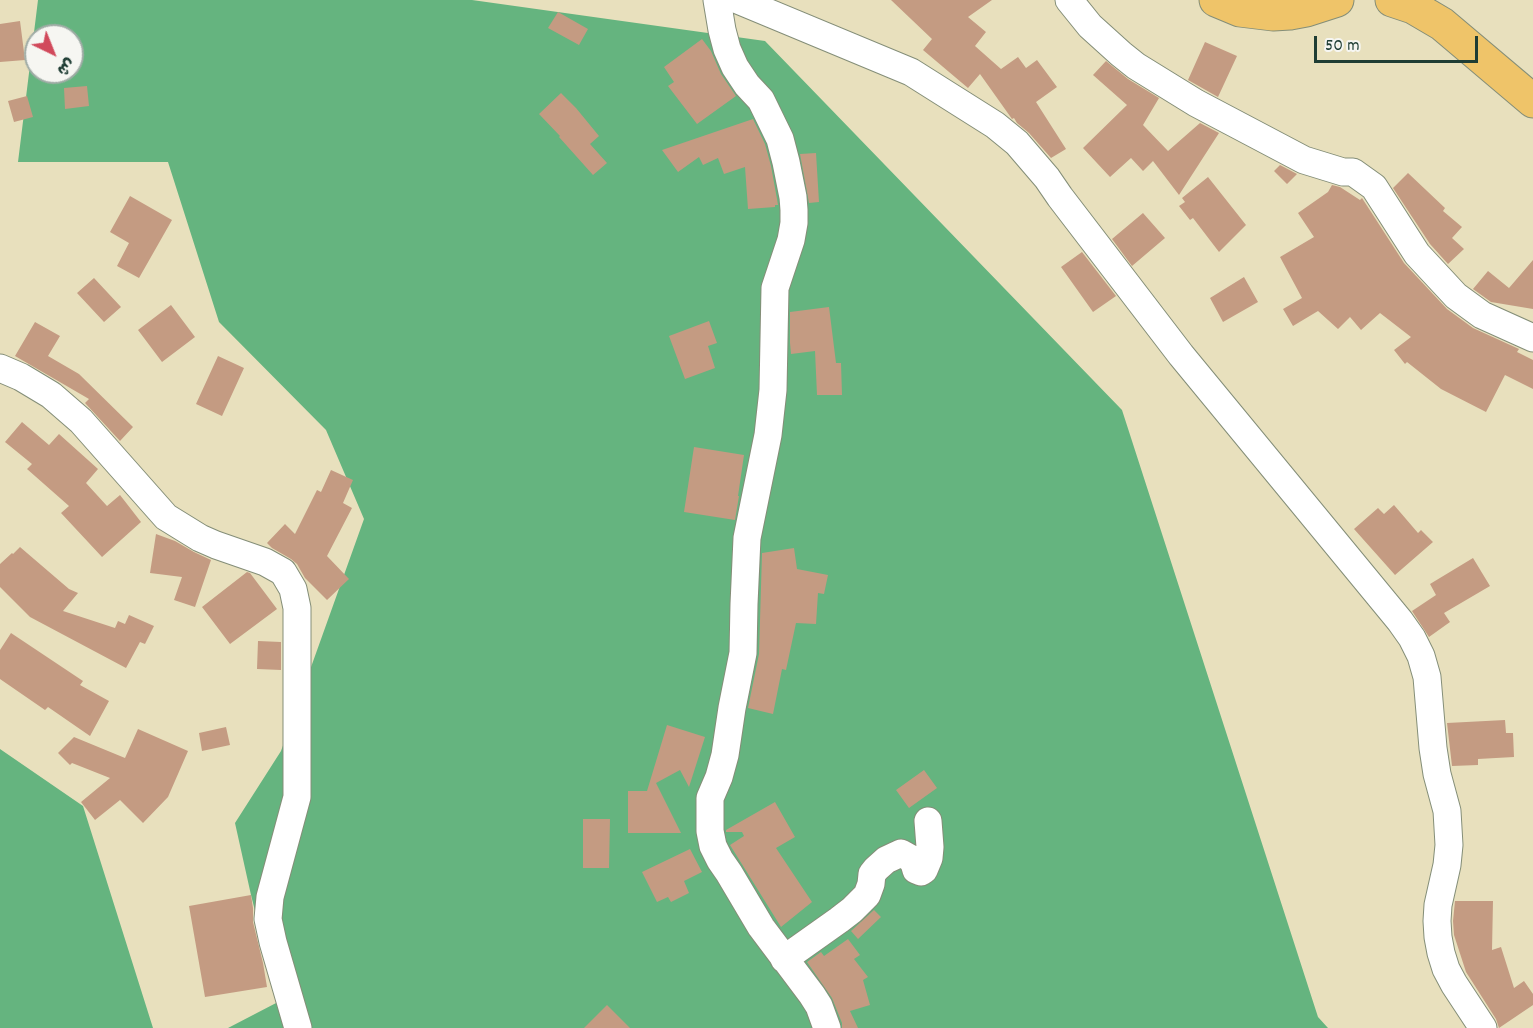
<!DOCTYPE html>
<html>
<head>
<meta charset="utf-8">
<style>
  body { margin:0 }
  #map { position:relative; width:1533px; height:1028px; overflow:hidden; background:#e8e0bd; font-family:Dekko,"Playpen Sans Arabic",sans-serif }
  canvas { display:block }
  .north { position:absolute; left:24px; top:24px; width:60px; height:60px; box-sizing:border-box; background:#f6f6f2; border:2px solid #a0aca6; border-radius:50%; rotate:137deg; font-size:16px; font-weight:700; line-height:24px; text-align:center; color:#1f3d34 }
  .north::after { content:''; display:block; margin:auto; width:21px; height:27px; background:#d1495b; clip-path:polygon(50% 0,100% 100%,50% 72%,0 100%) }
  .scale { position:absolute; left:1314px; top:36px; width:164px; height:27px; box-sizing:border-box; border:3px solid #1f3d34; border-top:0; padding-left:8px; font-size:18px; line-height:21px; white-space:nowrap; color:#1f3d34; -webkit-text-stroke:4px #f6f6f2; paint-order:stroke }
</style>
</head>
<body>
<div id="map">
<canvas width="1533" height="1028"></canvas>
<div class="north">ش</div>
<div class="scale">50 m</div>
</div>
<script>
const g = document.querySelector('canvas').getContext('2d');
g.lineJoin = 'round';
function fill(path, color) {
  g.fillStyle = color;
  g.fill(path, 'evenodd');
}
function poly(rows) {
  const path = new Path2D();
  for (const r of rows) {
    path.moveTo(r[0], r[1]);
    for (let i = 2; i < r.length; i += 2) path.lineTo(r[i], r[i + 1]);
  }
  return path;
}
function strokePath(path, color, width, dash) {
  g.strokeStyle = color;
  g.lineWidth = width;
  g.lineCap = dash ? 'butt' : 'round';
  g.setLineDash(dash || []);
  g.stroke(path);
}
fill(poly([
  [38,0,472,0,765,41,1122,410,1318,1017,1328,1028,228,1028,278,1002,251,895,235,823,281,751,364,519,326,430,219,322,168,162,18,162],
  [36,36,72,36,72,72,36,72],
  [0,749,83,806,153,1028,0,1028]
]), '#65b47f');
fill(poly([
  [891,0,992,0,968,17,986,32,975,46,1001,69,1018,57,1026,68,1037,60,1057,87,1036,102,1066,149,1051,158,1029,133,1017,123,1014,118,1012,119,980,74,968,88,923,50,932,39],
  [558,12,588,29,579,45,548,28],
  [20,21,25,60,0,62,0,24],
  [702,39,711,51,721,74,736,96,697,124,668,86,674,82,664,67],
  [1205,42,1237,56,1218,97,1188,80],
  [1106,61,1128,79,1159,98,1143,125,1168,151,1200,123,1219,133,1179,195,1153,161,1143,171,1131,158,1110,177,1083,148,1127,105,1093,75],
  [87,86,89,106,65,109,64,88],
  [561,93,576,108,599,136,590,144,607,163,593,175,559,137,560,136,539,114],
  [27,96,33,117,14,122,8,101],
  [753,119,765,144,771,166,777,199,778,205,775,205,775,207,748,209,745,167,724,174,718,158,703,165,699,157,678,172,662,150],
  [816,153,819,202,809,203,800,154],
  [1280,165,1297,174,1287,184,1274,171],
  [1408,173,1445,208,1443,211,1462,227,1452,238,1464,249,1448,264,1430,244,1393,188],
  [1208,177,1246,225,1219,252,1193,218,1190,220,1179,206,1185,202,1182,198],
  [1332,185,1340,187,1360,200,1362,198,1404,263,1447,309,1473,328,1519,349,1517,352,1533,360,1533,389,1505,375,1486,412,1441,389,1407,362,1405,364,1394,350,1411,337,1380,313,1361,330,1350,317,1338,329,1318,311,1293,326,1283,309,1302,298,1280,257,1314,237,1298,213,1328,192],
  [130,196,172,220,139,278,117,266,129,243,110,232],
  [1143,213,1165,238,1132,266,1112,239],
  [1082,252,1116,296,1093,312,1061,267],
  [1533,260,1533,309,1491,302,1473,289,1488,271,1509,288],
  [1244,277,1258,302,1223,322,1210,298],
  [94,278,121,307,104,322,77,293],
  [171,305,195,337,162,362,138,330],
  [829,307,836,363,841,363,842,395,817,395,815,351,791,354,790,343,790,312],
  [709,321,717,343,708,346,715,368,685,379,669,336],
  [35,322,60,336,48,356,79,374,133,427,120,441,85,403,89,399,15,356],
  [218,356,244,368,222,416,196,404],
  [22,422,49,445,59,434,98,469,86,483,107,506,120,495,141,522,102,557,61,513,69,506,27,469,32,464,5,442],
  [694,447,744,455,738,496,739,496,735,520,684,512],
  [331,470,353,480,343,503,352,508,327,556,349,579,327,600,305,578,297,564,291,559,272,548,267,543,285,524,295,534,317,490,321,492],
  [1394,505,1418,533,1421,530,1433,542,1395,575,1354,529,1378,508,1384,514],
  [156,534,175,541,194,552,211,560,195,607,174,600,182,577,150,573],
  [20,547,69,589,78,593,63,611,115,628,118,621,125,624,129,615,154,626,145,644,140,642,126,668,30,617,0,587,0,564,12,553,13,554],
  [794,548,797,569,828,575,824,594,818,593,816,624,796,623,786,670,782,669,773,714,748,708,759,654,762,553],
  [1473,558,1490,586,1444,613,1450,622,1429,637,1412,611,1436,595,1430,584],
  [247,572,250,573,277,609,230,644,202,607],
  [11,633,83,681,80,685,109,701,90,736,48,707,45,710,0,679,0,650],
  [258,641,281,642,281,670,257,669],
  [1505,720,1506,733,1513,733,1514,757,1478,759,1478,765,1452,766,1447,723],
  [667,725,705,737,689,787,680,770,656,783,681,833,628,833,628,791,647,791],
  [226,727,230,745,202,751,199,733],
  [138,729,188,751,168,797,143,823,120,800,95,820,81,802,110,778,72,763,70,765,58,753,74,737,125,758],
  [924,770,937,788,909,808,896,790],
  [775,802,795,837,776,848,812,902,781,927,730,845,744,836,742,832,726,832,726,830],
  [583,819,610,819,609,868,583,868],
  [690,849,702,872,684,881,689,893,671,902,668,897,657,902,642,872],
  [251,895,253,908,253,922,263,963,267,987,205,997,189,906],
  [1455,901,1493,901,1492,950,1501,947,1514,988,1524,981,1533,994,1533,1005,1499,1028,1496,1019,1466,972,1454,935,1453,921],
  [874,910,881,917,858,939,851,931],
  [848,939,860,955,854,959,868,977,863,980,870,1005,850,1011,858,1028,842,1028,842,1023,832,998,807,962,821,952,824,956],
  [607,1005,630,1028,584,1028]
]), '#c49b82');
const minor = poly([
  [717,0,722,30,727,49,735,67,747,85,761,100,780,139,786,162,793,197,794,210,794,223,791,240,775,288,773,390,768,435,747,538,744,604,743,653,732,708,725,755,719,777,710,798,710,831,713,846,720,860,729,873,761,927,812,995,819,1006,827,1028],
  [738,0,911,72,995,125,1017,143,1047,178,1060,197,1181,355,1400,621,1412,638,1421,656,1427,677,1433,748,1437,774,1447,811,1449,845,1447,865,1438,905,1437,921,1438,937,1441,953,1446,969,1454,984,1483,1028],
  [1069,0,1090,26,1121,54,1136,66,1196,103,1304,160,1343,172,1353,172,1374,187,1417,254,1456,296,1482,315,1533,338],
  [0,368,21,377,51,395,81,421,166,517,200,538,216,545,265,562,283,572,293,589,297,608,297,797,270,897,268,919,273,942,298,1028],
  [784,959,839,920,852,910,867,895,871,884,872,874,876,869,886,860,901,853,910,858,914,863,916,870,921,872,924,870,929,858,930,847,928,821]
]);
const major = poly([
  [1216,0,1240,10,1273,14,1290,13,1306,10,1337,0],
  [1392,0,1413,7,1442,24,1533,101]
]);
strokePath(minor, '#848e78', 29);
strokePath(major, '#848e78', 35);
strokePath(minor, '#fff', 27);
strokePath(major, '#efc469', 33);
</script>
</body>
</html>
